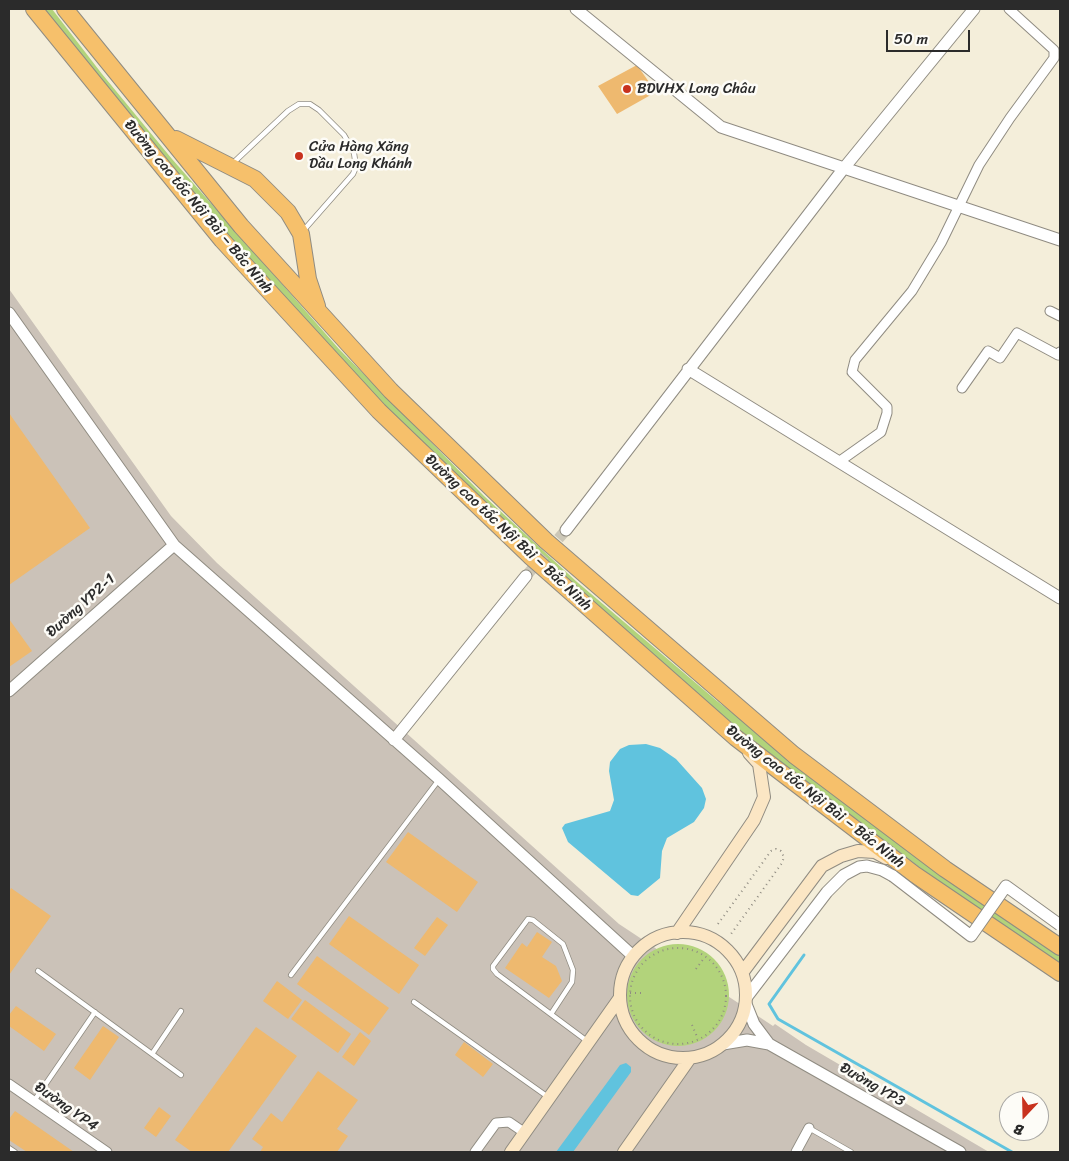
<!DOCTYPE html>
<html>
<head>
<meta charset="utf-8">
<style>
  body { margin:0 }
  #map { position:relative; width:1069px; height:1161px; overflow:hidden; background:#f4eeda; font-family:Sriracha,sans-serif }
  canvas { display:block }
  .frame { position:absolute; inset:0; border:10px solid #2b2b2b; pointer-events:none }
  .north { position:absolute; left:999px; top:1091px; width:50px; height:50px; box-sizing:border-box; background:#fdfcf7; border:1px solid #a9a8a5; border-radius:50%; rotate:201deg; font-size:14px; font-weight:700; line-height:20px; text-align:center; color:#2b2b2b }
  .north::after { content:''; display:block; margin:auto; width:18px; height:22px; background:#c8321e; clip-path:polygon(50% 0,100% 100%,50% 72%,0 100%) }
  .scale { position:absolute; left:886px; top:30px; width:84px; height:22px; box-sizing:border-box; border:2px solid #2b2b2b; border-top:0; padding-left:6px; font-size:15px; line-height:18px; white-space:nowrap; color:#2b2b2b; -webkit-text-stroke:4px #fdfcf7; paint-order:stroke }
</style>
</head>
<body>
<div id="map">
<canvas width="1069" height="1161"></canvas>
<div class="frame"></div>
<div class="north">B</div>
<div class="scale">50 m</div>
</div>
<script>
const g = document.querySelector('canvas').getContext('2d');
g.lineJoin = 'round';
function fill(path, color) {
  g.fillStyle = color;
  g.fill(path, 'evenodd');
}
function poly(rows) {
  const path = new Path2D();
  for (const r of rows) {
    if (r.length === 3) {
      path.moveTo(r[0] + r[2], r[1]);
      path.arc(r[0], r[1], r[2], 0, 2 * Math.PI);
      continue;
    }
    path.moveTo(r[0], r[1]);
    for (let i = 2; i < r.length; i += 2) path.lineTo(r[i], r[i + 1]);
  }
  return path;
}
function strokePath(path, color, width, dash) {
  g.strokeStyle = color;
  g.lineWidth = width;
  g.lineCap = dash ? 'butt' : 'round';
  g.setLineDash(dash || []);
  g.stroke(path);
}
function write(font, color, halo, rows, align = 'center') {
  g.font = font + ' Sriracha,sans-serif';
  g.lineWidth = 5;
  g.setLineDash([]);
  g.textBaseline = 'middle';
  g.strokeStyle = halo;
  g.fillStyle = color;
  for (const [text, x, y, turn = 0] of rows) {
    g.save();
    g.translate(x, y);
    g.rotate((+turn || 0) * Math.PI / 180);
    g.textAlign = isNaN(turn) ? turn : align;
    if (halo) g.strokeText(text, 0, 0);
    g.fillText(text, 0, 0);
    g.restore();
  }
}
fill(poly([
  [9,289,171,516,217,563,619,924,773,1026,775,1024,806,1045,989,1152,9,1152]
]), '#cbc2b8');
fill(poly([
  [42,9,52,9,102,74,172,159,339,349,484,496,577,582,717,701,950,882,1060,956,1060,965,922,869,747,736,586,598,418,440,289,305,196,199],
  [678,995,51]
]), '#b2d37b');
fill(poly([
  [646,744,660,748,676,759,702,788,706,799,704,808,694,822,667,838,662,851,660,878,638,896,631,895,568,842,562,828,565,824,610,811,614,800,609,771,610,762,620,749,629,745],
  [626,1063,631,1067,631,1072,573,1152,556,1152,620,1065]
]), '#60c3de');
strokePath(poly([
  [804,955,769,1004,778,1019,1012,1152]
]), '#60c3de', 3);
fill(poly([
  [637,65,656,92,617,114,598,86],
  [9,413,90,528,9,585],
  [9,619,32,651,9,667],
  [408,832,478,882,457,912,386,862],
  [11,888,51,916,9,975,9,892],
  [349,916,419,965,399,994,329,944],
  [437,917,448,925,425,956,414,948],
  [537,932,552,942,542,957,556,966,562,981,549,998,505,968,522,943,527,947],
  [317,956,389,1008,369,1035,297,984],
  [277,981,302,1000,288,1019,263,1001],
  [305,1000,351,1034,338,1053,291,1019],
  [16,1006,56,1034,44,1051,9,1026,9,1015],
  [103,1026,119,1037,90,1080,74,1068],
  [256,1027,297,1056,228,1152,192,1152,175,1140],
  [360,1032,371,1041,354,1066,342,1057],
  [464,1042,493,1064,483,1077,455,1055],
  [318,1071,358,1100,337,1129,348,1136,337,1152,260,1152,263,1147,252,1139,271,1113,282,1122],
  [159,1107,171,1116,156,1137,144,1128],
  [15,1111,74,1152,27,1152,9,1140,9,1119]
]), '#eeb96f');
strokePath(poly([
  [526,576,566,530]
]), '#ccc7b7', 11, [11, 5.5]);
const service = poly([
  [232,164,288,111,299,104,310,104,319,110,344,135,354,153,356,167,353,174,303,231],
  [38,971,181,1075],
  [291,975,438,781],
  [414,1002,548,1097],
  [551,1014,572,982,573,970,563,944,533,920,528,919,493,966,493,969,497,974,587,1041],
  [152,1054,181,1011],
  [34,1101,95,1012],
  [809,1128,851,1152],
  [9,1148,15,1152]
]);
const minor = poly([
  [1050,311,1060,316],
  [962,388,988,351,1000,358,1017,333,1058,355,1060,352],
  [840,461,881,432,887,413,887,407,852,372,855,360,912,291,941,243,979,165,1010,118,1054,58,1054,50,1009,9],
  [9,1084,107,1152],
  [475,1152,496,1123,509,1122,525,1133],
  [796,1152,809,1128]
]);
const tertiary = poly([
  [576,9,721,127,1060,240],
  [9,313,174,545,439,779,633,956],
  [688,369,1060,598],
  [566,530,844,168,974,9],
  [9,691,174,545],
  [394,740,526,576],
  [746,998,827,892,844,875,859,867,867,866,882,870,893,876],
  [723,1044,747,1040,769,1044,754,1024,746,1004],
  [769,1044,960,1152]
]);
const secondary = poly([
  [683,995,63],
  [677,933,754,820,764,797,759,764,749,753],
  [742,973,822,866,841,856,858,851,875,852,886,858],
  [511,1152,619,999],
  [624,1152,690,1058]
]);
const motorway = poly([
  [34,9,222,240,379,411,531,557,736,738,914,874,1060,973],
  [65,9,241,226,391,391,546,541,794,755,945,869,1060,947],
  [176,139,255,179,288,212,301,234,308,279,317,306]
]);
strokePath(service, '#908c82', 6);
strokePath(minor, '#908c82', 11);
strokePath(tertiary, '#908c82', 13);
strokePath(secondary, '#908c82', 14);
strokePath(motorway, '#908c82', 18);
strokePath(poly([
  [718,924,771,851,776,849,781,851,784,857,782,863,731,934],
  [678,996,48],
  [696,969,705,957],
  [630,993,645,993],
  [692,1025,698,1039]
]), '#908c82', 2, [1, 4]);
strokePath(service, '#fff', 4.5);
strokePath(minor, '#fff', 9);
strokePath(tertiary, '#fff', 11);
strokePath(secondary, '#fbe6c4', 12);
strokePath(motorway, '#f6c06b', 16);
const tertiaryBridge = poly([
  [893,876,971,936,1006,886,1060,925]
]);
strokePath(tertiaryBridge, '#908c82', 13, []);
strokePath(tertiaryBridge, '#fff', 11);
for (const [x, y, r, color] of [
  [627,89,5,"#c8321e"],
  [299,156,5,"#c8321e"]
]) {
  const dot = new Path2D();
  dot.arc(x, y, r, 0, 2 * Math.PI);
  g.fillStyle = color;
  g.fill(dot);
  strokePath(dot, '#fdfcf7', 2);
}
write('15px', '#2b2b2b', '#fdfcf7', [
  ["BDVHX Long Châu",637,89],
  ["Cửa Hàng Xăng",309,147],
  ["Dầu Long Khánh",309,164]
], 'left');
write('15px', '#2b2b2b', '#fdfcf7', [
  ["Đường cao tốc Nội Bài – Bắc Ninh",198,207,50],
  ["Đường cao tốc Nội Bài – Bắc Ninh",508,533,43],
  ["Đường YP2-1",81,606,-42],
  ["Đường cao tốc Nội Bài – Bắc Ninh",815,797,38],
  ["Đường YP3",872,1085,30],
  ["Đường YP4",66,1107,35]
]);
</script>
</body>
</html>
